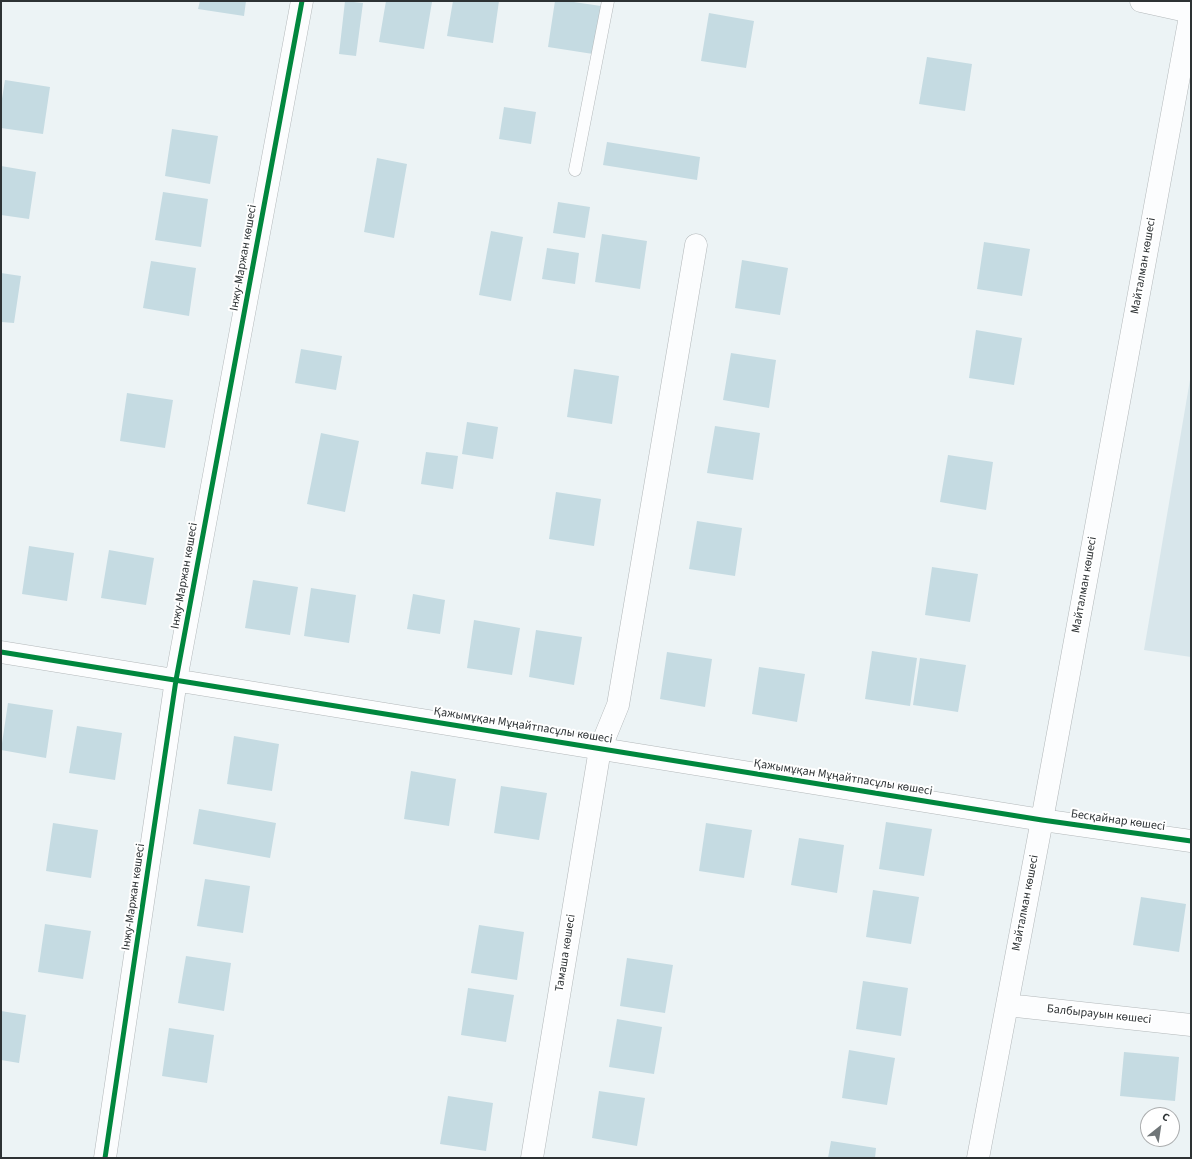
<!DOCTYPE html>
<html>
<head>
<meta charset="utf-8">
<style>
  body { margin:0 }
  #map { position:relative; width:1192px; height:1159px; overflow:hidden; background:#ecf3f5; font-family:"Source Sans 3",sans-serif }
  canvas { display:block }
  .frame { position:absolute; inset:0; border:2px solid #2d3234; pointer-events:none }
  .north { position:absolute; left:1140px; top:1107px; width:40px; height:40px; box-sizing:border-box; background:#fff; border:1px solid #abadae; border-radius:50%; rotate:30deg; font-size:11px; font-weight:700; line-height:16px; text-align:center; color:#2d3234 }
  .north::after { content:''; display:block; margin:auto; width:14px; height:18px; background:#707678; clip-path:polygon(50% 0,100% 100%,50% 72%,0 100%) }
</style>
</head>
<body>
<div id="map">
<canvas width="1192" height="1159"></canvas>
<div class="frame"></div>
<div class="north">С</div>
</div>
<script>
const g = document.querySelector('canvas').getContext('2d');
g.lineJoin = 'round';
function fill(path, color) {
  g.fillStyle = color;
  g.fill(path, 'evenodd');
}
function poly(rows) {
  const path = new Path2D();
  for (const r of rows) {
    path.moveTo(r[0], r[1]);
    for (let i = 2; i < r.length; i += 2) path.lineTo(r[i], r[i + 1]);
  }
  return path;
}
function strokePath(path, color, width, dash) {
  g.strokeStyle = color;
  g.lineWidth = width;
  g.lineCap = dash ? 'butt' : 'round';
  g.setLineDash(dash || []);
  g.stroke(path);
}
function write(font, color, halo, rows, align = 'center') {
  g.font = font + ' "Source Sans 3",sans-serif';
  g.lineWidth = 4;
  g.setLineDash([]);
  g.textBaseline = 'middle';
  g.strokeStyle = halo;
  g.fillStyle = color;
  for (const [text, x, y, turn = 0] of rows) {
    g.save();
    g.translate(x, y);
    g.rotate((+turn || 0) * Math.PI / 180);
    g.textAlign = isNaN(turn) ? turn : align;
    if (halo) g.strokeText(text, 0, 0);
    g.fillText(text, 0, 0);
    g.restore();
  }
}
fill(poly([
  [1191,374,1191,657,1144,650]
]), '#d8e6eb');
fill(poly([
  [200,1,246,1,244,16,198,9],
  [345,1,363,3,356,56,339,54],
  [386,1,432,2,424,49,379,42],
  [453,1,499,1,493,43,447,36],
  [555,1,567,1,601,6,593,54,548,47],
  [709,13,754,21,746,68,701,61],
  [927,57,972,64,965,111,919,104],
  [5,80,50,87,43,134,1,128,1,105],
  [504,107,536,112,531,144,499,139],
  [172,129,218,136,210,184,165,176],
  [607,142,700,157,697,180,603,165],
  [377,158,407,164,394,238,364,232],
  [1,166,36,172,29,219,1,215],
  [163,192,208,199,201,247,155,240],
  [558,202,590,207,585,238,553,233],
  [491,231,523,237,511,301,479,295],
  [602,234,647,241,640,289,595,282],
  [984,242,1030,249,1022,296,977,289],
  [547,248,579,253,575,284,542,279],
  [742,260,788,268,780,315,735,308],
  [151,261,196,268,189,316,143,308],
  [1,273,21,276,14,323,1,322],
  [976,330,1022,338,1014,385,969,378],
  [301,349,342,356,336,390,295,383],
  [731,353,776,360,769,408,723,400],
  [574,369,619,376,612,424,567,417],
  [127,393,173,400,165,448,120,441],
  [467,422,498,427,493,459,462,454],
  [715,426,760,433,753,480,707,473],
  [321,433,359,441,345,512,307,504],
  [426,452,458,456,453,489,421,484],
  [948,455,993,462,986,510,940,502],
  [556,492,601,499,594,546,549,539],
  [697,521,742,528,735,576,689,569],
  [29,546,74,553,67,601,22,594],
  [109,550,154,558,146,605,101,598],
  [932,567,978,574,970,622,925,615],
  [253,580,298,587,290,635,245,628],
  [311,588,356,595,349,643,304,636],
  [413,594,445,600,440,634,407,629],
  [474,620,520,628,512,675,467,668],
  [536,630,582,637,574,685,529,677],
  [872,651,917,658,910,706,865,699],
  [667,652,712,659,705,707,660,699],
  [920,658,966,665,958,712,913,705],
  [759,667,805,674,797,722,752,714],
  [8,703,53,710,46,758,1,750],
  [77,726,122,733,115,780,69,773],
  [234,736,279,744,272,791,227,784],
  [411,771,456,779,449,826,404,819],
  [501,786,547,793,539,840,494,833],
  [199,809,276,823,270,858,193,844],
  [886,822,932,829,924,876,879,869],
  [53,823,98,830,91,878,46,871],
  [706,823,752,830,744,878,699,871],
  [799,838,844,845,837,893,791,885],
  [205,879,250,886,243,933,197,926],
  [873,890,919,897,911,944,866,937],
  [1141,897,1186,904,1179,952,1133,945],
  [45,924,91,931,83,979,38,972],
  [479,925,524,932,517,980,471,973],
  [186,956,231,963,224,1011,178,1003],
  [627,958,673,965,665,1013,620,1006],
  [863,981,908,988,901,1036,856,1029],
  [468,988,514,995,506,1042,461,1035],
  [1,1011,26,1015,19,1063,1,1060],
  [617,1019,662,1027,654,1074,609,1067],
  [169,1028,214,1035,207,1083,162,1076],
  [849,1050,895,1058,887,1105,842,1098],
  [1124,1052,1179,1057,1175,1101,1120,1096],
  [599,1091,645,1098,637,1146,592,1138],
  [448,1096,493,1103,486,1151,440,1144],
  [831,1141,876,1148,875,1158,828,1158]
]), '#c5dbe2');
const lane = poly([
  [575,170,608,1]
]);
const street = poly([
  [1141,1,1191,12],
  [1,652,1042,820,1191,841],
  [1007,1005,1191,1025],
  [105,1158,176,680,302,1],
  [532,1158,600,749,618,705,696,245],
  [978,1158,1042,820,1191,11]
]);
strokePath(lane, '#b3b8ba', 13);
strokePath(street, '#b3b8ba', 23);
strokePath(lane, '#fcfdfe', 12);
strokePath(street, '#fcfdfe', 22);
strokePath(poly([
  [1,652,1042,820,1191,841],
  [105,1158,176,680,302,1]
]), '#00873e', 5);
write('12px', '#2d3234', '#fff', [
  ["Інжу-Маржан көшесі",244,258,-80],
  ["Майталман көшесі",1144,266,-80],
  ["Інжу-Маржан көшесі",185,576,-80],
  ["Майталман көшесі",1085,585,-80],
  ["Қажымұқан Мұңайтпасұлы көшесі",523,726,9],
  ["Қажымұқан Мұңайтпасұлы көшесі",843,778,9],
  ["Бесқайнар көшесі",1118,821,8],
  ["Інжу-Маржан көшесі",134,897,-82],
  ["Майталман көшесі",1026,903,-79],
  ["Тамаша көшесі",566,953,-81],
  ["Балбырауын көшесі",1099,1015,6]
]);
</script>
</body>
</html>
